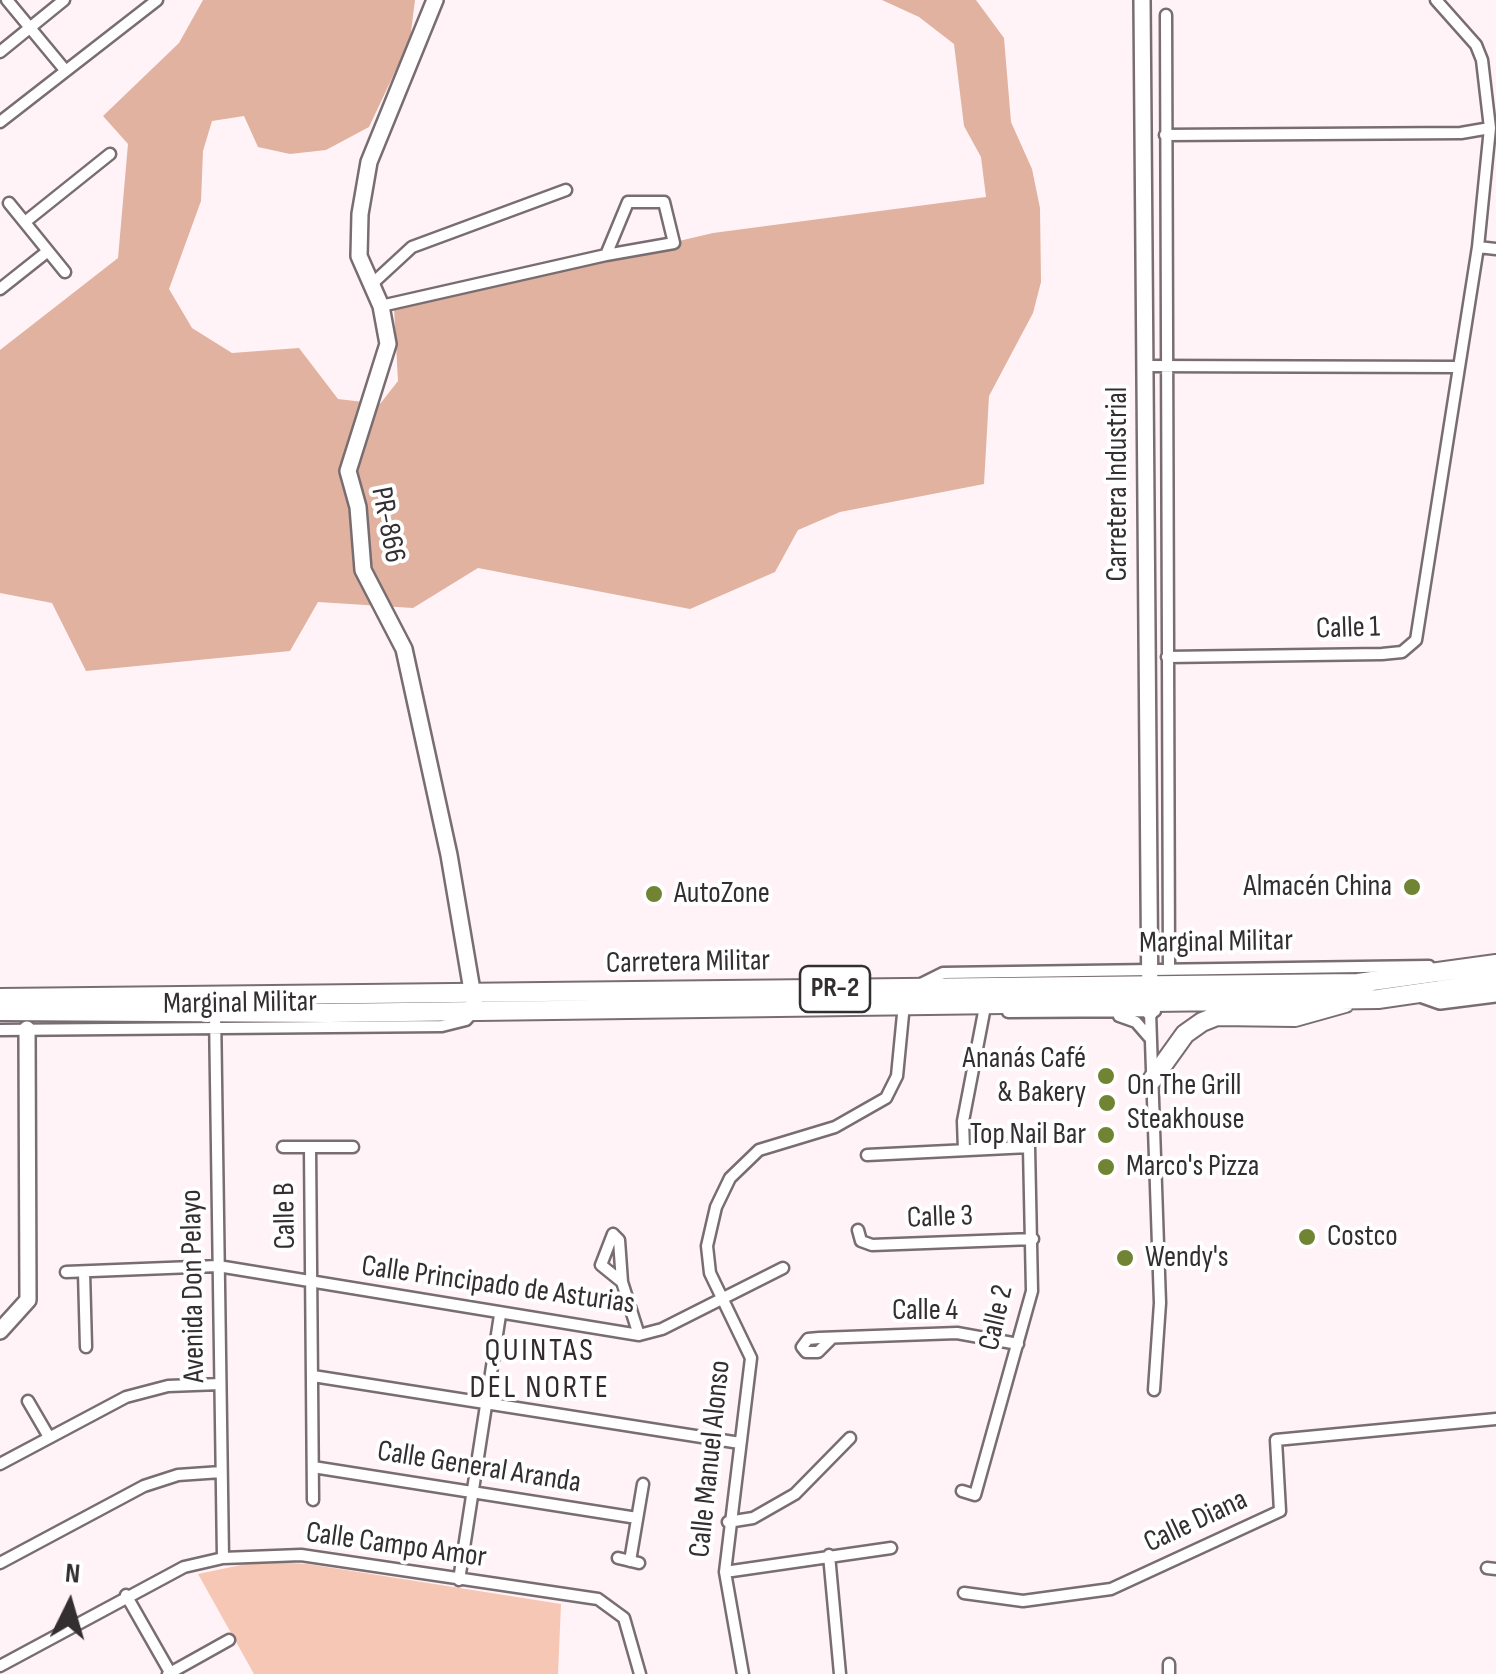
<!DOCTYPE html>
<html>
<head>
<meta charset="utf-8">
<style>
  body { margin:0 }
  #map { position:relative; width:1496px; height:1674px; overflow:hidden; background:#fff3f8; font-family:"Sofia Sans Condensed",sans-serif }
  canvas { display:block }
  .north { position:absolute; left:20px; top:1554px; width:100px; height:100px; -webkit-text-stroke:8px #fff; paint-order:stroke; rotate:5deg; font-size:28px; font-weight:700; line-height:40px; text-align:center; color:#332e30 }
  .north::after { content:''; display:block; margin:auto; width:35px; height:45px; background:#332e30; clip-path:polygon(50% 0,100% 100%,50% 72%,0 100%) }
</style>
</head>
<body>
<div id="map">
<canvas width="1496" height="1674"></canvas>
<div class="north">N</div>
</div>
<script>
const g = document.querySelector('canvas').getContext('2d');
g.lineJoin = 'round';
function fill(path, color) {
  g.fillStyle = color;
  g.fill(path, 'evenodd');
}
function poly(rows) {
  const path = new Path2D();
  for (const r of rows) {
    path.moveTo(r[0], r[1]);
    for (let i = 2; i < r.length; i += 2) path.lineTo(r[i], r[i + 1]);
  }
  return path;
}
function strokePath(path, color, width, dash) {
  g.strokeStyle = color;
  g.lineWidth = width;
  g.lineCap = dash ? 'butt' : 'round';
  g.setLineDash(dash || []);
  g.stroke(path);
}
function write(font, color, halo, rows, align = 'center') {
  g.font = font + ' "Sofia Sans Condensed",sans-serif';
  g.lineWidth = 8;
  g.setLineDash([]);
  g.textBaseline = 'middle';
  g.strokeStyle = halo;
  g.fillStyle = color;
  for (const [text, x, y, turn = 0] of rows) {
    g.save();
    g.translate(x, y);
    g.rotate((+turn || 0) * Math.PI / 180);
    g.textAlign = isNaN(turn) ? turn : align;
    if (halo) g.strokeText(text, 0, 0);
    g.fillText(text, 0, 0);
    g.restore();
  }
}
fill(poly([
  [260,1561,308,1564,561,1604,558,1674,254,1674,198,1574]
]), '#f6c7b5');
fill(poly([
  [203,0,415,0,410,40,369,127,326,150,290,154,258,147,244,116,212,121,203,151,201,201,169,289,192,328,232,353,299,348,338,399,380,404,398,381,394,308,713,233,986,197,981,157,964,126,954,44,919,17,882,0,976,0,1004,38,1011,122,1032,169,1040,208,1041,282,1033,313,989,396,984,484,840,512,798,530,775,572,690,609,478,568,413,608,318,602,290,651,86,671,52,603,0,593,0,350,118,258,128,144,103,116,179,43]
]), '#e1b29f');
const street = poly([
  [7,0,65,70],
  [1166,15,1169,968],
  [0,52,64,0],
  [0,122,157,0],
  [1165,135,1461,133,1490,128],
  [9,203,65,272],
  [25,222,110,154],
  [1478,247,1496,249],
  [373,283,412,247,566,190],
  [0,289,48,251],
  [381,306,606,255,628,202,664,202,674,243,606,255],
  [1144,366,1459,367],
  [1167,657,1382,654,1402,652,1416,640,1478,247,1490,128,1482,60,1476,45,1436,0],
  [919,985,943,973,1429,966],
  [215,1011,223,1558],
  [1008,1012,1155,1011],
  [1150,1012,1160,1303,1154,1390],
  [1119,1016,1136,1022,1149,1037],
  [0,1030,442,1026,466,1020,474,1011],
  [283,1147,353,1147],
  [310,1147,313,1500],
  [964,1150,963,1121,984,1012],
  [867,1155,1029,1147,1032,1291,975,1495,962,1491],
  [858,1230,861,1241,872,1245,1033,1239],
  [613,1234,619,1240,622,1282,601,1265,613,1234],
  [66,1272,218,1266,639,1335,662,1329,783,1268],
  [84,1272,86,1347],
  [622,1282,639,1335],
  [832,1338,818,1352,806,1352,802,1347,808,1339,819,1338,957,1333,1018,1344],
  [313,1376,740,1443],
  [28,1401,49,1437],
  [0,1464,126,1397,168,1386,220,1384],
  [313,1467,637,1518],
  [728,1522,753,1518,795,1494,850,1438],
  [829,1555,840,1674],
  [618,1558,639,1563],
  [630,1561,643,1484],
  [0,1563,144,1486,178,1475,221,1472],
  [1487,1568,1496,1569],
  [725,1572,891,1548],
  [459,1580,500,1315],
  [964,1593,1023,1601,1111,1589,1280,1511,1276,1440,1496,1419],
  [126,1595,171,1674],
  [0,1666,184,1567,223,1558,301,1555,598,1599,624,1618,640,1674],
  [168,1674,229,1640],
  [743,1674,725,1572,751,1358,710,1273,707,1246,716,1207,730,1178,759,1150,835,1127,886,1098,897,1076,904,1004],
  [1169,1674,1169,1664]
]);
const secondary = poly([
  [435,0,369,162,360,214,359,256,381,306,388,344,348,471,358,507,363,570,404,649,449,855,474,1002],
  [1142,0,1150,1012],
  [1423,995,1440,1001,1496,994],
  [0,1331,28,1300,27,1029]
]);
const primary = poly([
  [0,998,1358,983,1496,964],
  [0,1011,329,1013,1378,999,1496,982],
  [1152,1080,1185,1034,1202,1022,1217,1016,1295,1017,1345,1003]
]);
strokePath(street, '#786e72', 15);
strokePath(secondary, '#786e72', 20);
strokePath(primary, '#786e72', 22);
strokePath(street, '#fff', 10);
strokePath(secondary, '#fff', 15);
strokePath(primary, '#fff', 18);
for (const [x, y, r, color] of [
  [1412,887,10,"#708434"],
  [654,894,10,"#708434"],
  [1106,1076,10,"#708434"],
  [1107,1103,10,"#708434"],
  [1106,1135,10,"#708434"],
  [1106,1167,10,"#708434"],
  [1307,1237,10,"#708434"],
  [1125,1258,10,"#708434"]
]) {
  const dot = new Path2D();
  dot.arc(x, y, r, 0, 2 * Math.PI);
  g.fillStyle = color;
  g.fill(dot);
  strokePath(dot, '#fff', 4);
}
for (const [x, y, w] of [
  [835,989,70]
]) {
  const box = new Path2D();
  box.roundRect(x - w / 2, y - 23, w, 46, 8);
  g.fillStyle = '#fff';
  g.fill(box);
  strokePath(box, '#332e30', 2.5);
}
write('bold 28px', '#332e30', null, [
  ["PR-2",835,989]
]);
write('30px', '#332e30', '#fff', [
  ["Carretera Industrial",1118,484,-90],
  ["PR-866",387,525,79],
  ["Calle 1",1348,629,-2],
  ["Marginal Militar",1216,943,-1],
  ["Carretera Militar",688,963,-1],
  ["Marginal Militar",240,1004,-1],
  ["Calle B",286,1216,-91],
  ["Calle 3",940,1218,-2],
  ["Avenida Don Pelayo",194,1286,-91],
  ["Calle Principado de Asturias",498,1286,8],
  ["Calle 4",925,1311],
  ["Calle 2",997,1318,-77],
  ["Calle Manuel Alonso",711,1459,-84],
  ["Calle General Aranda",479,1468,9],
  ["Calle Diana",1196,1522,-25],
  ["Calle Campo Amor",396,1546,8]
]);
write('30px', '#332e30', '#fff', [
  ["Almacén China",1392,887,"right"],
  ["AutoZone",674,894],
  ["Ananás Café",1086,1059,"right"],
  ["& Bakery",1086,1093,"right"],
  ["On The Grill",1127,1086],
  ["Steakhouse",1127,1120],
  ["Top Nail Bar",1086,1135,"right"],
  ["Marco's Pizza",1126,1167],
  ["Costco",1327,1237],
  ["Wendy's",1145,1258]
], 'left');
g.letterSpacing = '2.5px';
write('32px', '#332a2e', '#fff', [
  ["QUINTAS",540,1352],
  ["DEL NORTE",540,1389]
]);
g.letterSpacing = '0px';
</script>
</body>
</html>
